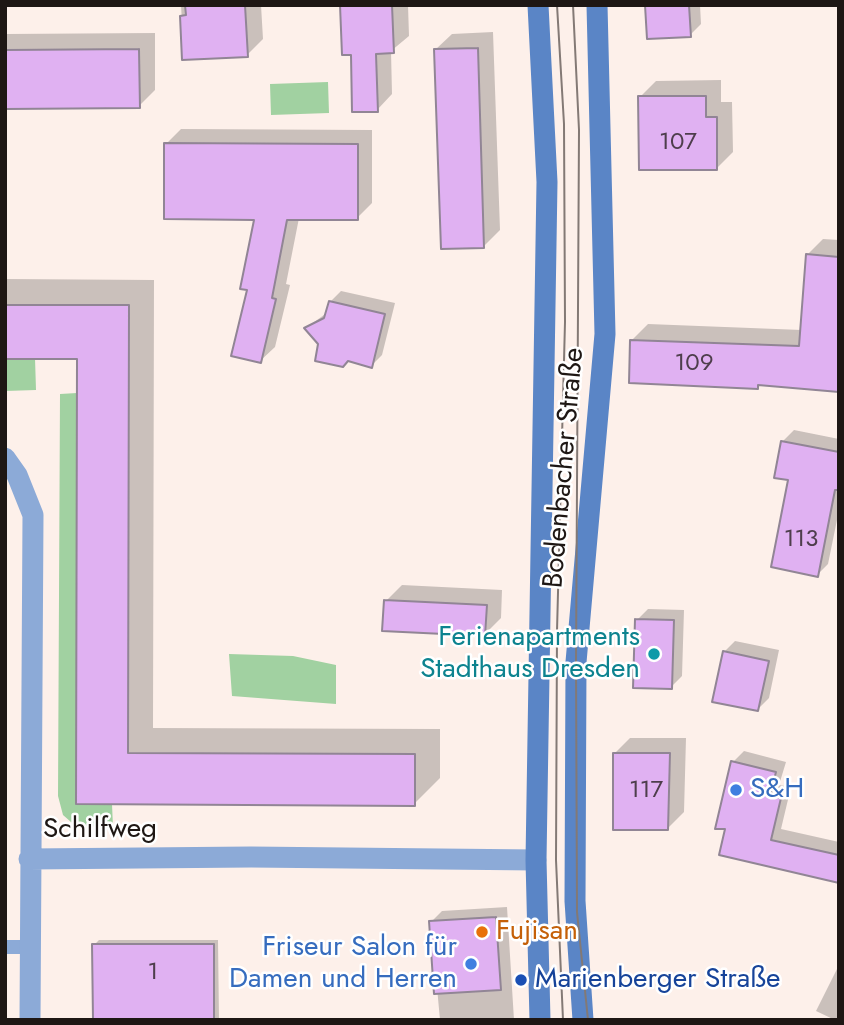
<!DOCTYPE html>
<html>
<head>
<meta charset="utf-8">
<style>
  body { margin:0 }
  #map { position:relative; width:844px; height:1025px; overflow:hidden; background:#fdf0ea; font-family:Jost,sans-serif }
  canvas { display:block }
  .frame { position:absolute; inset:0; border:7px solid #1e1714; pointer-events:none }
</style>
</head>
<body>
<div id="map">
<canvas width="844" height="1025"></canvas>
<div class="frame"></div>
</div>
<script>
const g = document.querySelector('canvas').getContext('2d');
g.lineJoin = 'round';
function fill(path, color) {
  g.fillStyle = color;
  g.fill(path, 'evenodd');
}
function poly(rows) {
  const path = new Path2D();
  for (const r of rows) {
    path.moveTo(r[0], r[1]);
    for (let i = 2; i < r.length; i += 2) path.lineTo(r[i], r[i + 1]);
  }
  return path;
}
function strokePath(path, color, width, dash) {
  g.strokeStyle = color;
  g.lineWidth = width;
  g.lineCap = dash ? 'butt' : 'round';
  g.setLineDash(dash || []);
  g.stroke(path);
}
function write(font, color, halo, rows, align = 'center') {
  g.font = font + ' Jost,sans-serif';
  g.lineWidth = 5;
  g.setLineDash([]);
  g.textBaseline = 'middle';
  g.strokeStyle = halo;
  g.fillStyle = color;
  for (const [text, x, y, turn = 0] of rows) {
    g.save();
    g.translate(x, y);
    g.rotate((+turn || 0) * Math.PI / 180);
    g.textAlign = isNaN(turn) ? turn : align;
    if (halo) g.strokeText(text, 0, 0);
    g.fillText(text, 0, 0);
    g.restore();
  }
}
fill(poly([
  [328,82,329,113,271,115,270,84],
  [35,358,36,390,5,391,5,359],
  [77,393,76,804,112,804,113,827,79,826,71,822,63,815,58,796,60,394],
  [229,654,293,656,336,665,336,704,232,696]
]), '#a1d1a1');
fill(poly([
  [181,5,261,5,263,39,247,55,184,58],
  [342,5,408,5,409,36,391,51,392,94,377,110,353,53],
  [647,5,700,5,701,24,690,35],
  [493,32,500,230,484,246,435,50,452,34],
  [155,33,155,90,139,106,5,107,5,34],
  [721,80,721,102,732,102,733,152,717,168,640,97,656,81],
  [181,129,372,130,372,203,357,218,299,218,286,284,290,285,275,347,260,361,249,289,256,218,166,144],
  [823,239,839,240,839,390,760,384,757,387,632,340,648,324,802,330,807,255],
  [5,279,154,280,153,728,440,729,440,778,414,804,78,802,79,357,5,357],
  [341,291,395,303,382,355,371,366,320,343,306,328,328,312,330,302],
  [794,430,839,439,839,510,828,564,817,575,783,441],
  [402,585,502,590,501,618,485,634,386,601],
  [648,609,684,610,682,676,671,687,637,620],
  [735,641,779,650,769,698,758,709,724,652],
  [630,738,686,738,684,812,668,828,614,754],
  [744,751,786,762,779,785,791,787,781,829,839,842,839,881,727,827,733,762],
  [507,907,514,1020,440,1020,431,922,442,911],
  [99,940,218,940,219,1020,94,1020,94,945],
  [839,965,839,1020,835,1020,816,1011]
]), '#0003');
const building = poly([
  [185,5,245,5,248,57,182,60,180,16,186,15,185,5],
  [340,5,392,5,394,53,376,54,378,112,352,112,351,55,342,55,340,5],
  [645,5,689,5,691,37,647,39,645,5],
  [478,48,484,248,441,249,434,49,478,48],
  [139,49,140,108,5,109,5,50,139,49],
  [638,96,706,96,706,117,717,117,717,170,639,170,638,96],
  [164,143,358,144,358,220,287,220,272,298,276,299,261,363,231,356,247,290,240,289,254,220,164,219,164,143],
  [806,254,839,257,839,392,758,385,758,389,629,383,630,340,799,346,806,254],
  [329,301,385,314,372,368,348,361,343,367,315,361,318,344,304,328,324,318,329,301],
  [5,305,129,305,128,753,415,754,415,806,76,804,77,359,5,359,5,305],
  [781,441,839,452,839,490,835,490,818,577,771,567,788,480,774,478,781,441],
  [384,600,487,605,485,636,382,631,384,600],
  [635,619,674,620,672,689,633,688,635,619],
  [723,651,769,661,758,711,712,702,723,651],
  [613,753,670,753,668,830,613,830,613,753],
  [731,761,776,772,770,795,781,798,771,840,839,855,839,883,719,855,725,829,715,829,731,761],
  [496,917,501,990,434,994,429,921,496,917],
  [92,944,214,944,214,1020,93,1020,92,944]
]);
fill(building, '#e0b1f2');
strokePath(building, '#918595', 2);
strokePath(poly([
  [5,947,30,947]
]), '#8caad7', 14);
strokePath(poly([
  [5,458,17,475,33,515,30,1020],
  [29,859,251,857,536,860]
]), '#8caad7', 21);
strokePath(poly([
  [538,5,547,182,536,860,540,1020],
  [583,1020,575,901,576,662,605,334,597,5]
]), '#5a85c6', 21);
strokePath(poly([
  [557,5,564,124,565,322,557,631,556,860,563,1020],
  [573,5,579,130,576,662,577,912,588,1020]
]), '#837975', 2);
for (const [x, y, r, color] of [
  [654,654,7,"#0f9aa8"],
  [736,790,7,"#3f7fe0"],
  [482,932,7,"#e8710a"],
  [471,964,7,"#3f7fe0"],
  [521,980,7,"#1a4fb4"]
]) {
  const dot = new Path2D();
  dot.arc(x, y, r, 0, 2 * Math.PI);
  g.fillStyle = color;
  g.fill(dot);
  strokePath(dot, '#fff', 2.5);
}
write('24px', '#4e3e4c', null, [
  ["107",678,143],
  ["109",694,364],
  ["113",801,540],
  ["117",646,791],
  ["1",153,973]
]);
write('28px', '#1e1714', '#fff', [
  ["Bodenbacher Straße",565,468,-85],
  ["Schilfweg",100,830]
]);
write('28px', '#0d838f', '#fff', [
  ["Ferienapartments",640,638],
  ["Stadthaus Dresden",640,670]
], 'right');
write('28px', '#366cbe', '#fff', [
  ["S&H",750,790],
  ["Friseur Salon für",457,948,"right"],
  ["Damen und Herren",457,980,"right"]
], 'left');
write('28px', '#c56008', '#fff', [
  ["Fujisan",496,932]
], 'left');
write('28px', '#164399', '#fff', [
  ["Marienberger Straße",535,980]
], 'left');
</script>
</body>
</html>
